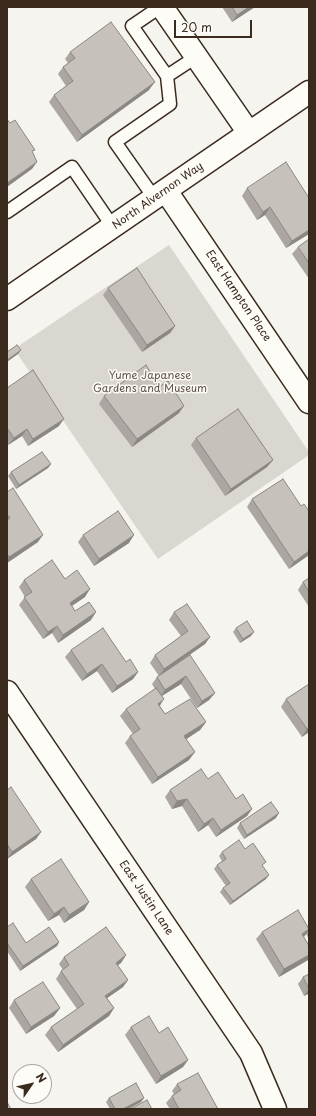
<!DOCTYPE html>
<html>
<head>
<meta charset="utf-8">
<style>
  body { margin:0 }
  #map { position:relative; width:316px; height:1116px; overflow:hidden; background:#f5f4ee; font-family:"Playpen Sans",sans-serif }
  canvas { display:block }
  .frame { position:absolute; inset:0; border:8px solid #3b2a1e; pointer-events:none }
  .north { position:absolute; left:12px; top:1064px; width:40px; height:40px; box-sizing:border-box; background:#fdfcf7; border:1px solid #afa8a0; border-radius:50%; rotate:56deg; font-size:11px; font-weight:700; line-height:16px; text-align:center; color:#3b2a1e }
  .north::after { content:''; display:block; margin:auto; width:14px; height:18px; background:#3b2a1e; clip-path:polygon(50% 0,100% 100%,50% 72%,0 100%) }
  .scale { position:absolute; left:174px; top:20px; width:78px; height:18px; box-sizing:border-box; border:2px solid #3b2a1e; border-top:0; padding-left:5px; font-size:12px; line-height:14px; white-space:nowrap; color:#3b2a1e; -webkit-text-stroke:3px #fdfcf7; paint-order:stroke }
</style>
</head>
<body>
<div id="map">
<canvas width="316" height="1116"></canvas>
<div class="frame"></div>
<div class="north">N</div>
<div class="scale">20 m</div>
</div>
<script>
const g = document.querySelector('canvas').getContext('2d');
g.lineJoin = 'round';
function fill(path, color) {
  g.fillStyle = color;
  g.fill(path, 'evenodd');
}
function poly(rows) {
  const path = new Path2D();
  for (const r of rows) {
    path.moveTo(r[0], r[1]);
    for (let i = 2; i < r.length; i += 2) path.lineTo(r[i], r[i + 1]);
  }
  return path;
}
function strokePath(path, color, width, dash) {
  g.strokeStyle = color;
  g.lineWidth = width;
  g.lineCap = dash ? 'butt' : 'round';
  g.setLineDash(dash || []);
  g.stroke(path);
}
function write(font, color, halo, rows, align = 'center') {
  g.font = font + ' "Playpen Sans",sans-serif';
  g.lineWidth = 3;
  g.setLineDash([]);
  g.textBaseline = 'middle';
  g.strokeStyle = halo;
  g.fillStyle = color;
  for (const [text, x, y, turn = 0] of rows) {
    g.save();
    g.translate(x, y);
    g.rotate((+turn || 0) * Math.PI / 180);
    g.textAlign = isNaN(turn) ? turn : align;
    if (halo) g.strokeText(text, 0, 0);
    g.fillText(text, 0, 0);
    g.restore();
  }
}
fill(poly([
  [169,245,309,452,309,455,158,559,14,349]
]), '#dad6d0');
const service = poly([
  [167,76,196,57],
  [155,199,115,142,170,104,167,76,132,26,160,7],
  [7,212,72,167,113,227]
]);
const minor = poly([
  [162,7,249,133],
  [166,191,309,402],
  [7,692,251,1053,275,1109]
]);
const primary = poly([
  [7,299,309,92]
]);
strokePath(service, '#3b2a1e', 15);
strokePath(minor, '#3b2a1e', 25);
strokePath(primary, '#3b2a1e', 25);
strokePath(service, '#fdfcf7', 12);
strokePath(minor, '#fdfcf7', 22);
strokePath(primary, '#fdfcf7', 22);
fill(poly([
  [222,7,255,7,232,22],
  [70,52,149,90,77,142,49,102,54,95,66,86,58,74,63,67,68,63,65,59],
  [247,188,309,234,286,248,265,215,257,220,242,196],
  [309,239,309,279,292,254,298,247],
  [108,288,175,326,170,333,142,352,103,295],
  [7,388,59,426,28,446,22,436,8,445,7,443],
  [104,396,179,413,132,447,99,404],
  [196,438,273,460,267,467,225,496,191,445],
  [51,464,48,468,16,489,8,476,11,472],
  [7,492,38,542,7,563],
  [252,499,309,511,309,555,289,569,247,507],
  [83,535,129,543,94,566,78,542],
  [309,578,309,607,298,590,303,582],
  [65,579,85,597,72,606,75,611,91,620,58,643,52,633,43,639,19,605,25,597,19,587,24,580],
  [174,612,210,637,205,644,178,663,215,693,209,700,197,708,181,684,162,696,160,706,165,714,206,722,200,730,186,739,189,760,152,784,125,743,130,736,133,734,120,716,126,709,155,689,152,684,157,677,159,676,150,663,155,655,181,636,169,620],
  [236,628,251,636,240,643,233,632],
  [71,650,126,662,138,672,133,679,112,693,97,671,82,681,65,657],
  [309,684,309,732,302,737,281,707,286,699],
  [208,779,236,799,252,809,247,816,216,837,208,825,198,832,182,806,172,809,165,797,170,790],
  [7,790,41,832,36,839,7,859],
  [276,818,244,839,237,828,240,823],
  [245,849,263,867,266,879,230,905,220,892,223,888,226,886,214,869,217,865,222,861,219,856,222,852],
  [31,879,89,902,84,910,64,923,59,915,48,921,25,887],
  [309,925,309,939,306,934,303,937,309,946,309,958,308,960,279,977,256,939,262,932,307,926],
  [7,927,26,943,59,942,57,946,20,971,7,951],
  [126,955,121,963,118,965,128,980,123,987,107,998,114,1008,109,1016,58,1052,45,1035,51,1027,77,1009,56,979,61,971,63,970,59,964,64,957],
  [309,974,309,997,308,994,304,996,298,984,303,977],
  [14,1000,60,1008,54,1016,26,1034,9,1008],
  [131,1027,159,1033,188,1060,183,1067,156,1084,125,1035],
  [177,1084,218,1109,170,1109,166,1103,172,1096,174,1094,172,1091],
  [109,1098,144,1098,141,1102,128,1109,110,1109,106,1102]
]), '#aba6a1');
fill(poly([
  [249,7,255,7,232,22,237,15],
  [155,82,149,90,77,142,82,135],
  [37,162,32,169,7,187,7,183],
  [270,207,265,215,257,220,263,212],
  [309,230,309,234,286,248,292,241],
  [175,326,170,333,142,352,147,345],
  [21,350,18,354,7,362,7,360],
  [184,406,179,413,132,447,137,439],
  [64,419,59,426,28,446,33,439],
  [27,429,22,436,8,445,14,438],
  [273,460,267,467,225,496,231,489],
  [51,464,48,468,16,489,19,485],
  [43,535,38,542,7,563,7,560,9,557],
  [134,535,129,543,94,566,99,559],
  [309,551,309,555,289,569,294,562],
  [90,589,85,597,64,611,70,603],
  [96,612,91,620,58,643,63,635],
  [57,626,52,633,43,639,48,632],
  [254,632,251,636,240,643,243,639],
  [210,637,205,644,159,676,164,669],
  [102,664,97,671,82,681,87,674],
  [138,672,133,679,112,693,117,686],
  [186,676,181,684,160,697,165,690],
  [215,693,209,700,197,708,202,701],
  [164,699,159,707,158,704],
  [206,722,200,730,179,744,184,736],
  [309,728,309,732,302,737,307,729],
  [195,752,189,760,152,784,158,777],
  [187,799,182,806,172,809,177,801],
  [252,809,247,816,216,837,221,830],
  [279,813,276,818,244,839,247,835],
  [213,818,208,825,198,832,204,824],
  [41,832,36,839,7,859,12,852],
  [269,875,266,879,230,905,233,901],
  [89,902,84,910,64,923,69,915],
  [64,907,59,915,48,921,54,914],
  [309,930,304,937,296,941,302,934],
  [59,942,57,946,20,971,23,966],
  [126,955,121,963,111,970,116,963],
  [309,955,309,958,308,960,279,977,284,969],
  [128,980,123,987,100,1003,105,996],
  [309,989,309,992,308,994,304,996],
  [60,1008,54,1016,26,1034,31,1027],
  [114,1008,109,1016,58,1052,63,1045],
  [188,1060,183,1067,156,1084,161,1076],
  [144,1098,141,1102,128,1109,123,1109]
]), '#8b8783');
const building = poly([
  [232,7,249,7,237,15,232,7],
  [111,22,155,82,82,135,54,95,73,81,63,67,75,58,70,52,111,22],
  [7,119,10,123,15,120,35,150,32,151,37,162,7,183,7,119],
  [286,162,309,198,309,230,292,241,270,207,263,212,247,188,286,162],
  [309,239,309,263,298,247,309,239],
  [137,268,175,326,147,345,108,288,137,268],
  [17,345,21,350,7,360,7,352,17,345],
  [146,365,159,387,168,381,184,406,137,439,104,396,146,365],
  [33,370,64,419,33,439,27,429,14,438,7,428,7,388,33,370],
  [238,409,273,460,231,489,196,438,238,409],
  [42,452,51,464,19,485,11,472,42,452],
  [283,479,301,506,304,504,309,511,309,551,294,562,252,499,283,479],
  [13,488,43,535,9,557,7,554,7,520,10,518,7,514,7,492,13,488],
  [118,511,134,535,99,559,83,535,118,511],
  [52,560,65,579,77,570,90,589,70,603,75,611,89,602,96,612,63,635,57,626,48,632,24,597,32,592,24,580,52,560],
  [309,578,309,592,303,582,309,578],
  [187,604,210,637,164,669,155,655,188,631,174,612,187,604],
  [247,621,254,632,243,639,236,628,247,621],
  [103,628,126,662,130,659,138,672,117,686,102,664,87,674,71,650,103,628],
  [190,655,215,693,202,701,186,676,165,690,157,677,190,655],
  [309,684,309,728,307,729,286,699,309,684],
  [156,688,164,699,158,704,165,714,190,699,206,722,184,736,195,752,158,777,130,736,140,729,126,709,156,688],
  [201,769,208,779,218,772,236,799,243,794,252,809,221,830,213,818,204,824,187,799,177,801,170,790,201,769],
  [11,787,41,832,12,852,7,844,7,790,11,787],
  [271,802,279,813,247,835,240,823,271,802],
  [239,840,245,849,253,843,266,862,262,865,269,875,233,901,223,888,230,883,217,865,226,859,222,852,239,840],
  [61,859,89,902,69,915,64,907,54,914,31,879,61,859],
  [298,910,309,929,302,934,309,946,309,955,284,969,262,932,298,910],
  [13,923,26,943,49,927,59,942,23,966,7,943,7,927,13,923],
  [106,927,126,955,116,963,128,980,105,996,114,1008,63,1045,51,1027,84,1004,61,971,69,965,64,957,106,927],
  [309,974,309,989,303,977,309,974],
  [43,982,60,1008,31,1027,14,1000,43,982],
  [149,1016,159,1033,168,1027,188,1060,161,1076,131,1027,149,1016],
  [198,1073,218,1109,179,1109,172,1096,181,1090,177,1084,198,1073],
  [136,1083,144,1098,123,1109,115,1109,109,1098,136,1083],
  [147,1100,152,1109,130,1109,147,1100],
  [7,1102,11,1109,7,1109,7,1102]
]);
fill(building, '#c7c1bb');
strokePath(building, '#8b8783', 1);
write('11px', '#3b2a1e', '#fdfcf7', [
  ["North Alvernon Way",158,196,-35],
  ["East Hampton Place",238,296,56],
  ["East Justin Lane",146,898,56]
]);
write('11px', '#63554a', '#fdfcf7', [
  ["Yume Japanese",150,376],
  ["Gardens and Museum",150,389]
]);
</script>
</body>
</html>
